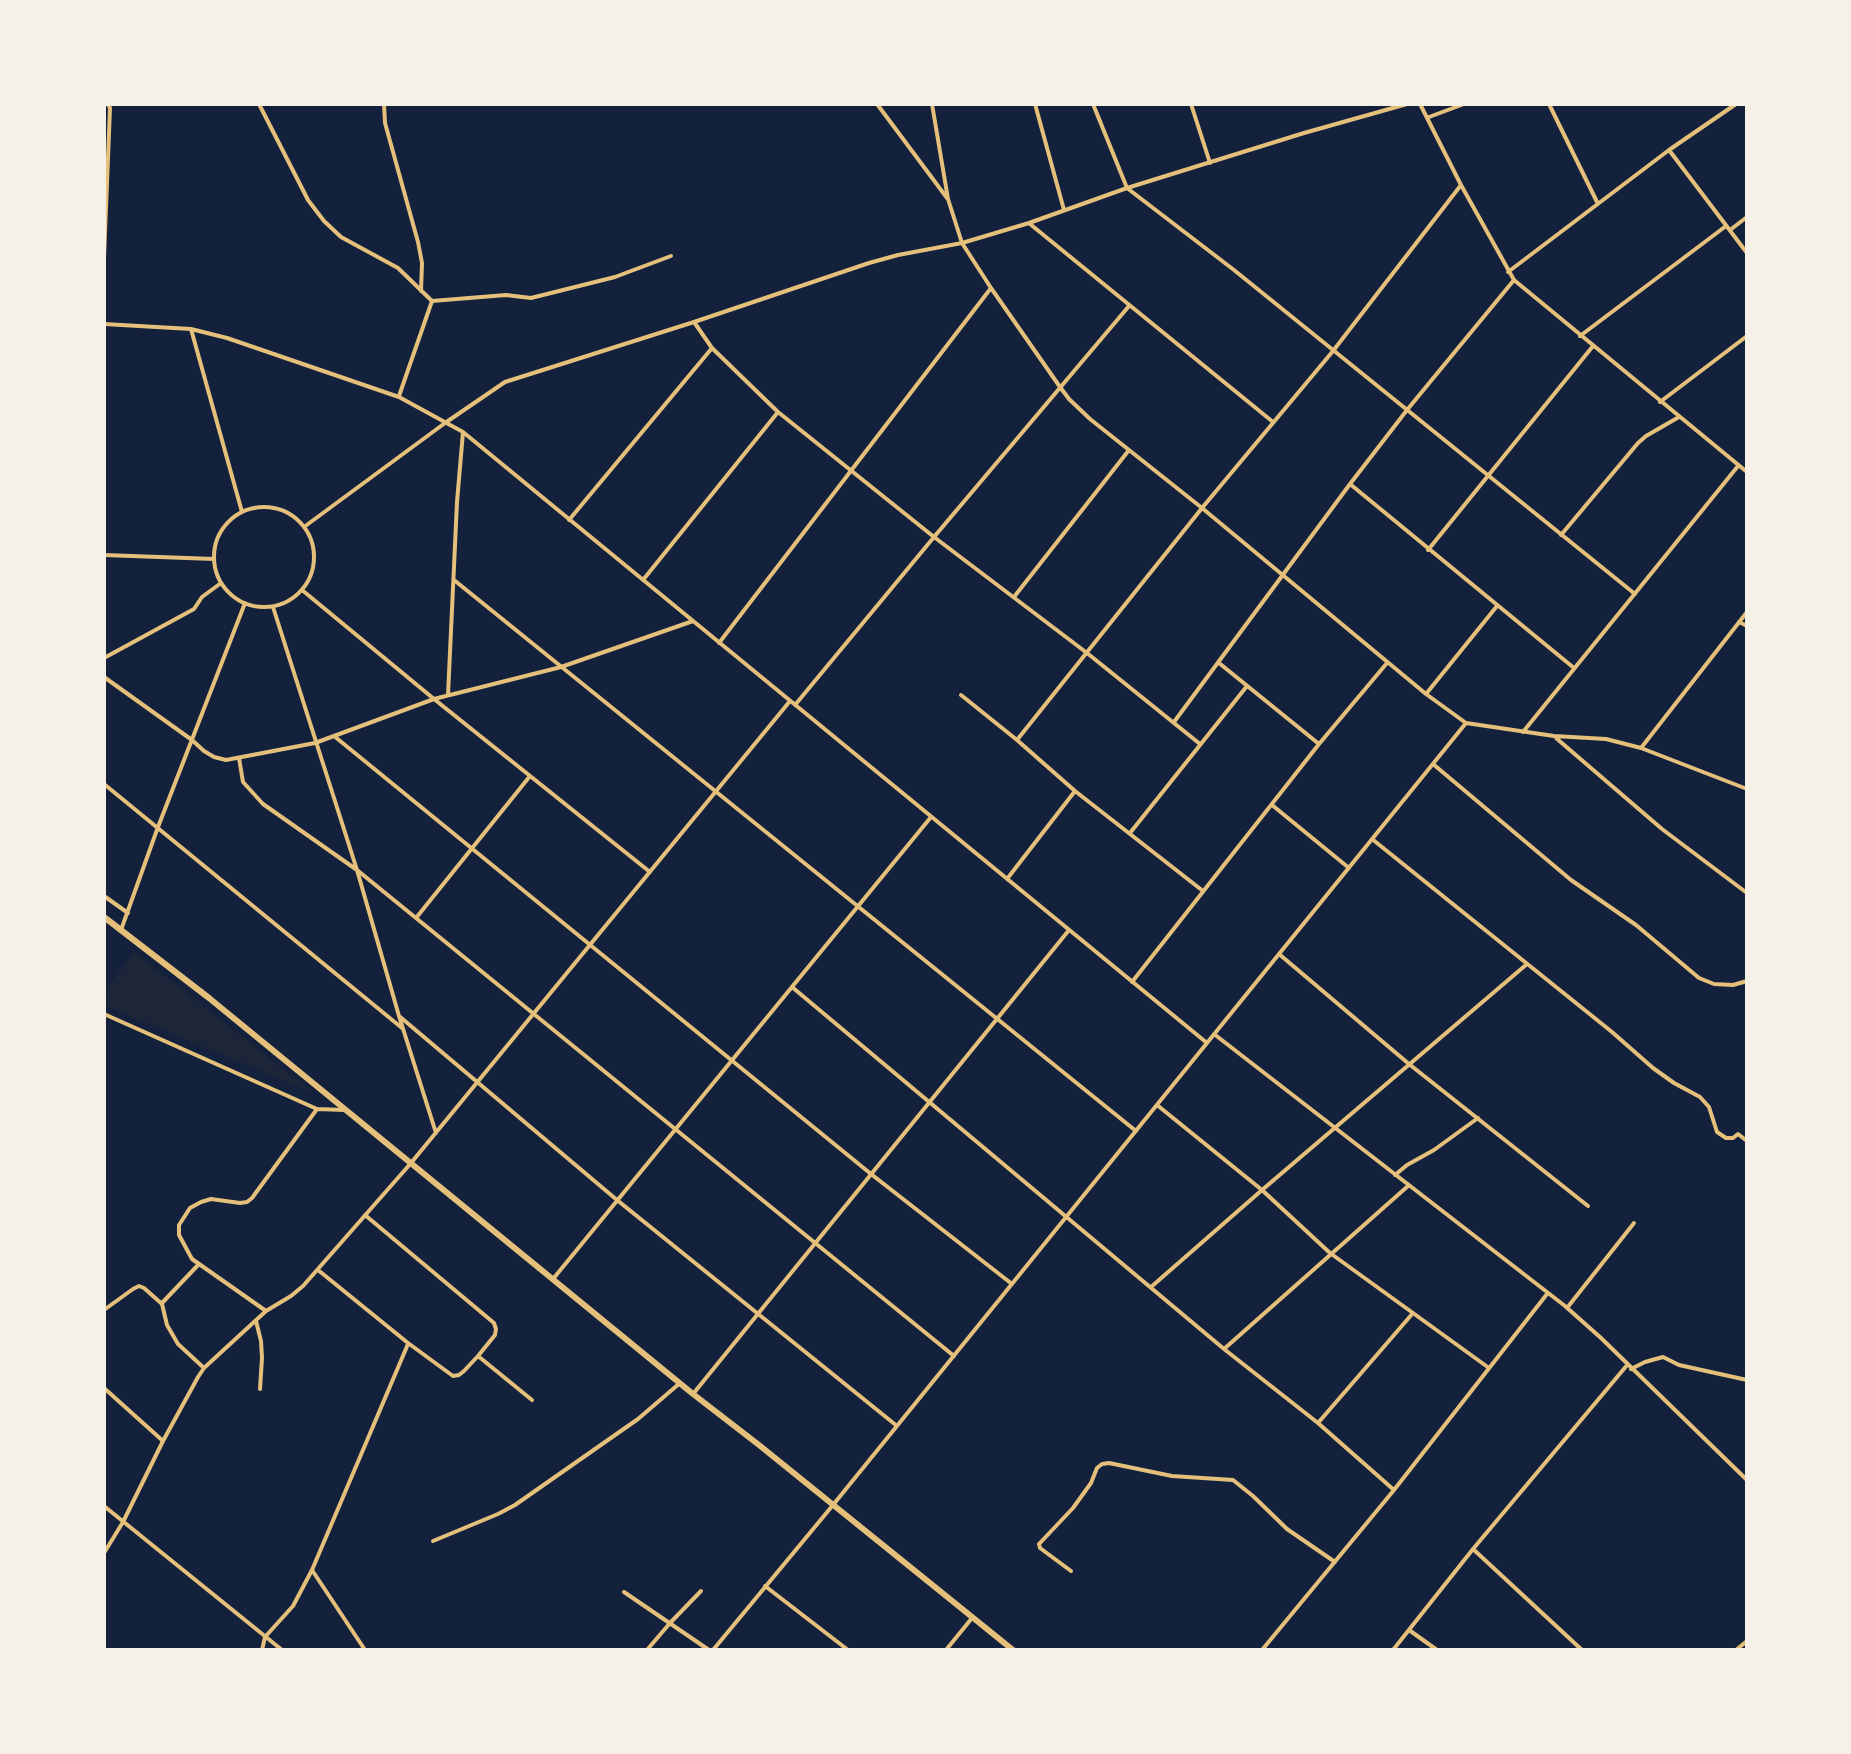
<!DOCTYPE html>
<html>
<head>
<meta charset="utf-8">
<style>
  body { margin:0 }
  #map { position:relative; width:1851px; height:1754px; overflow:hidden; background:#14213d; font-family:"Work Sans",sans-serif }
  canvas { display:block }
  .frame { position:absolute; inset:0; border:106px solid #f6f1e7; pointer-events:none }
</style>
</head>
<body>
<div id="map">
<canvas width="1851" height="1754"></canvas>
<div class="frame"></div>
</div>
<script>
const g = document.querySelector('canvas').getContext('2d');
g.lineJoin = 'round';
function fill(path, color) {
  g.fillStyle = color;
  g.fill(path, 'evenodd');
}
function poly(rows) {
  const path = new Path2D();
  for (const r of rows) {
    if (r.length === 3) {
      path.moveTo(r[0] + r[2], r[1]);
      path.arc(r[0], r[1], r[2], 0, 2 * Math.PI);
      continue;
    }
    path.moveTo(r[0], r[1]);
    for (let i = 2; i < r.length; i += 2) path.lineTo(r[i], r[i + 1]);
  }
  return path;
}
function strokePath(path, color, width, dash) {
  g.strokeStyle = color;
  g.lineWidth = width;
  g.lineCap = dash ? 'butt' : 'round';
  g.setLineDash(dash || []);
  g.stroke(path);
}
fill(poly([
  [135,952,315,1094,104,1005,104,991]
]), '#1d2539');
strokePath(poly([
  [259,104,308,200,324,221,341,237,398,268,432,301],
  [384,104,385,123,418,242,422,263,421,291],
  [877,104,947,198],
  [932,104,948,199,962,243,991,288,1060,387,1069,399,1090,419,1202,508,1426,694,1466,723,1554,736,1606,739,1641,748,1747,789],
  [1035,104,1064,210],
  [1093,104,1127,188,1234,270,1635,594],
  [1191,104,1210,163],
  [1420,104,1461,185,1514,280,1747,472],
  [1549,104,1598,204],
  [1429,117,1464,104],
  [1669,150,1747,253],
  [1030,224,1273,422],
  [1730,230,1747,217],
  [104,258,110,108,108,104],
  [1508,272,1669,150,1736,104],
  [694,322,712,348,778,412,934,537,1087,653,1200,744],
  [104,324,191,329,227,338,399,397,463,432,1207,1043],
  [191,329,242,512],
  [1580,336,1726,226],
  [399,396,432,301,506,295,531,298,615,277,671,256],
  [1660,402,1747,336],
  [1350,484,1574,668],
  [264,557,50],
  [569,520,712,348],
  [304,527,445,423,505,382,694,322,869,263,898,255,962,243,1029,223,1127,188,1304,133,1407,104],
  [1561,535,1638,443,1646,436,1679,417],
  [1428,550,1593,346],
  [104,555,214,559],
  [454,580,1136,1131],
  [643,580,778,412],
  [302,590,434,699,650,872],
  [1014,597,1129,450],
  [273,607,357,870,399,1016,436,1133],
  [1739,622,1747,626],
  [719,643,991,288],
  [104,658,194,609,202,597,221,583],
  [1219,663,1319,744],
  [104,677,192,740,204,751,214,757,226,760,315,743,434,699,561,667,693,621],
  [1426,694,1497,606],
  [448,695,457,502,463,432],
  [961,695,1017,740,1075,791,1203,891],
  [795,705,934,537,1129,306],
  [1174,722,1350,484,1407,410,1514,280],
  [1523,732,1738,466],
  [334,736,871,1174,1012,1284],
  [1556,738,1662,829,1747,893],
  [1017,740,1202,508,1333,351,1461,185],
  [1641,748,1747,612],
  [239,758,243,782,263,804,357,870,954,1356],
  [1433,764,1571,880,1636,925,1699,978,1714,984,1733,985,1747,981],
  [104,784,402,1028],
  [1272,805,1349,868],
  [1130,833,1247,686],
  [1372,839,1612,1032,1653,1068,1674,1083,1700,1097,1709,1107,1717,1132,1726,1138,1733,1138,1738,1134,1747,1141],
  [1007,879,1075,791],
  [104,896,128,913],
  [416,918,530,776],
  [121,930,158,827,245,603],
  [1279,954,1409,1064,1588,1206],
  [1132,982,1319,744,1387,663],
  [792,987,1224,1349,1318,1423,1394,1490],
  [104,1014,317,1109,345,1110],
  [399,1016,617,1200,897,1426],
  [1214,1034,1565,1306,1601,1338,1747,1480],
  [1157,1105,1262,1190,1330,1253,1489,1368],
  [1395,1175,1407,1165,1434,1150,1478,1118],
  [318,1270,408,1343,453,1376,459,1375,464,1371,478,1356,495,1335,496,1329,494,1323,365,1215],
  [553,1279,931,817],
  [1151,1287,1262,1190,1527,964],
  [162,1303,199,1264],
  [1567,1308,1634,1223],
  [104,1310,133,1289,139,1286,144,1288,162,1304,167,1325,178,1344,204,1368],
  [266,1311,192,1259,179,1235,179,1225,190,1208,201,1202,211,1199,240,1203,247,1202,252,1198,317,1109],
  [256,1321,261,1341,262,1358,260,1389],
  [1224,1349,1408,1186],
  [478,1356,532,1400],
  [1631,1369,1645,1362,1663,1357,1679,1365,1747,1380],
  [104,1388,163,1441],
  [693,1394,1069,930],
  [1318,1423,1413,1313],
  [104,1506,282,1650],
  [433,1541,498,1514,515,1505,638,1419,680,1383],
  [1473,1549,1582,1650],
  [104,1553,123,1522,163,1441,198,1377,204,1368,266,1311,291,1296,303,1286,411,1163,790,701],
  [312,1570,365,1650],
  [1071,1571,1040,1548,1039,1544,1073,1508,1091,1483,1097,1468,1102,1464,1109,1463,1172,1476,1233,1480,1253,1496,1287,1529,1335,1562],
  [765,1586,848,1650],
  [624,1592,709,1650],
  [1409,1630,1437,1650],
  [262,1650,265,1637,293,1606,312,1570,408,1344],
  [647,1650,670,1623,701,1591],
  [713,1650,833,1505,1466,723],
  [946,1650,972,1618],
  [1262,1650,1394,1490,1547,1294],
  [1393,1650,1473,1549,1628,1364],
  [1736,1650,1747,1641]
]), '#e5c07b', 4);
strokePath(poly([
  [104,917,209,998,693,1394,759,1445,1013,1650]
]), '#e5c07b', 6);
</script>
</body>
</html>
